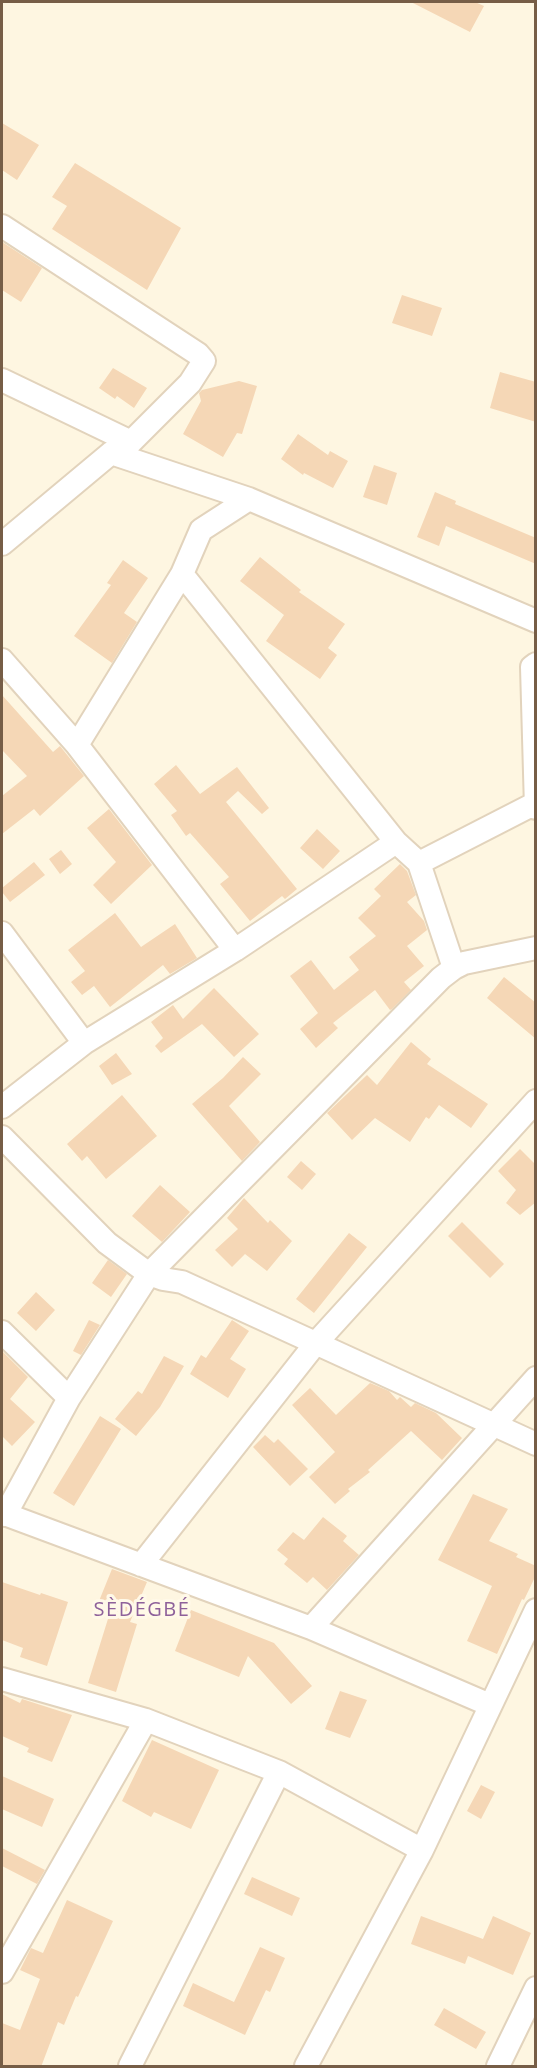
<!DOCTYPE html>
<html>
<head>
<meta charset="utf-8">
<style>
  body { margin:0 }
  #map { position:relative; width:537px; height:2068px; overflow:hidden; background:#fef6e1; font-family:"Open Sans",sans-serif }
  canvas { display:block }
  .frame { position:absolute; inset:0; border:3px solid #765d46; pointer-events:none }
</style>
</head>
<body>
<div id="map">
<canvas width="537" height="2068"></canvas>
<div class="frame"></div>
</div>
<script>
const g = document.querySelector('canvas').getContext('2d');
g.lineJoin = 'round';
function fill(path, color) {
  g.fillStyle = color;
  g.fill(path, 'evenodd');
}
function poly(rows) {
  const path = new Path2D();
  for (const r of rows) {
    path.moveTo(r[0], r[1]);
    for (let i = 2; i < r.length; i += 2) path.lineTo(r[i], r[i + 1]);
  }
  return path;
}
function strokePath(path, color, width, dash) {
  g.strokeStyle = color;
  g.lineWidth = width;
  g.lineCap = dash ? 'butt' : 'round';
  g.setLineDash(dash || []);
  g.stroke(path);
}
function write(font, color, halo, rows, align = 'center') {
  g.font = font + ' "Open Sans",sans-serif';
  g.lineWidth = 6;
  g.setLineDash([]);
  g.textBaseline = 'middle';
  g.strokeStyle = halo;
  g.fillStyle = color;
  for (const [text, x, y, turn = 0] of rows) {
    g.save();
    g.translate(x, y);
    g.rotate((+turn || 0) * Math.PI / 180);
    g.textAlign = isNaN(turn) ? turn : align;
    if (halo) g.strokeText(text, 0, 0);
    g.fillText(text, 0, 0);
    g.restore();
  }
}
fill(poly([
  [411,2,475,2,484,6,470,32],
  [2,123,39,145,17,180,2,170],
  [75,163,181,228,147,290,52,229,67,206,52,197],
  [2,242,42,268,21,302,2,290],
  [402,295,442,308,432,336,392,323],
  [113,368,147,388,134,408,117,396,115,399,99,388],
  [500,372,536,382,536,422,490,408],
  [239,381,257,386,242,434,237,433,223,457,183,434,201,401,199,393,202,390],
  [298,434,328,455,330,451,348,461,333,488,304,473,303,475,281,459],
  [374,465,397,473,387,505,363,497],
  [435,492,456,501,455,504,536,538,536,564,446,526,439,546,417,537],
  [260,557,301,590,299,592,345,624,328,648,337,655,320,679,266,641,284,615,240,581],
  [123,560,148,578,124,613,137,622,112,663,74,636,111,585,107,583],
  [2,695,53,752,60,746,84,776,40,816,34,809,2,834,2,796,27,776,2,750],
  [176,765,200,794,237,767,269,808,262,814,238,791,226,802,297,889,285,899,282,896,250,921,220,884,229,877,190,833,186,836,171,815,177,811,154,784],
  [109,809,152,865,111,904,93,885,116,862,87,828],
  [317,829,340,851,323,869,300,848],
  [61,850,72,864,60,874,49,859],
  [34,862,45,875,10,902,2,892,2,888],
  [400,864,407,871,416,895,407,902,424,921,427,930,407,946,424,966,404,982,411,990,392,1009,390,1010,375,990,333,1023,338,1028,316,1048,300,1029,318,1013,290,976,311,960,334,990,359,970,349,957,376,936,358,918,381,896,374,889],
  [115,913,141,947,175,924,197,958,170,974,163,965,110,1007,94,986,82,995,71,982,85,971,68,950],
  [504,977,536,1003,536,1039,487,998],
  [214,988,259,1034,234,1057,202,1024,161,1053,155,1046,163,1038,151,1022,173,1005,183,1019],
  [411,1042,431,1059,427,1064,488,1104,471,1128,439,1105,429,1119,426,1117,410,1142,375,1118,352,1140,327,1113,367,1075,377,1085],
  [116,1053,132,1074,112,1085,99,1066],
  [243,1057,261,1074,229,1106,260,1142,242,1161,192,1104,223,1078],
  [122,1095,157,1136,106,1179,87,1156,82,1161,67,1144],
  [520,1149,536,1165,536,1202,520,1215,506,1203,516,1190,498,1171],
  [301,1161,316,1174,302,1190,287,1177],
  [160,1185,190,1212,162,1242,132,1216],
  [244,1198,268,1223,270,1220,292,1241,267,1271,245,1254,232,1267,215,1250,238,1229,227,1218],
  [462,1222,504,1264,490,1278,448,1236],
  [349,1233,367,1247,314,1313,296,1299],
  [108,1260,127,1274,111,1297,92,1283],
  [36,1292,55,1310,36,1331,17,1313],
  [89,1320,100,1325,81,1355,73,1351],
  [232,1320,249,1331,230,1359,246,1369,228,1398,190,1374,201,1355,206,1358],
  [2,1351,28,1377,10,1399,35,1422,12,1446,2,1436],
  [164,1356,184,1366,160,1407,136,1436,115,1419,138,1391,142,1394],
  [370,1383,389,1391,397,1400,400,1397,411,1407,415,1403,436,1413,462,1438,442,1460,411,1431,368,1470,370,1472,348,1489,350,1491,335,1504,309,1477,335,1452,292,1405,310,1388,336,1415],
  [100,1416,121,1429,74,1506,53,1493],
  [265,1435,274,1443,278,1439,308,1469,290,1486,253,1447],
  [473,1494,508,1509,489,1541,518,1554,516,1557,536,1566,536,1575,524,1600,522,1599,497,1654,467,1641,492,1586,438,1560],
  [323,1517,347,1536,343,1541,359,1555,327,1590,313,1577,307,1583,284,1564,288,1559,277,1550,293,1532,304,1540],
  [112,1569,147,1582,130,1622,137,1624,116,1692,88,1683,112,1606,99,1601],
  [2,1582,40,1595,41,1593,68,1602,47,1666,20,1657,23,1648,2,1640],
  [191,1610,274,1643,312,1686,291,1704,248,1656,239,1677,175,1651],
  [340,1691,367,1700,350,1738,325,1729],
  [2,1694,20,1703,22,1699,72,1715,52,1762,27,1752,29,1748,2,1736],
  [152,1740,219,1770,191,1829,154,1812,151,1817,122,1801],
  [2,1776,54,1799,42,1827,2,1809],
  [481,1785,495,1792,481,1819,467,1811],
  [2,1848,45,1870,37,1884,2,1866],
  [252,1877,300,1898,292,1916,244,1894],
  [67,1900,113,1921,78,1997,76,1996,64,2025,58,2022,41,2067,2,2067,2,2023,20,2030,40,1979,20,1970,31,1948,43,1953],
  [421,1916,483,1939,493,1916,531,1933,513,1975,468,1956,465,1964,411,1944],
  [260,1947,285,1958,270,1992,266,1990,245,2035,183,2006,193,1983,234,2002],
  [444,2008,486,2032,476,2049,434,2025]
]), '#f5d7b6');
const minor = poly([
  [2,226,198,354,204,361,190,383,131,442,111,453,2,544],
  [2,380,131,442],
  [111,453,249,499,536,621],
  [182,574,396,842,419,863,454,968],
  [2,660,77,745,235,950],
  [536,664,532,667,536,808],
  [77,745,182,574,201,530,249,499],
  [419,863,534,804],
  [2,933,84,1043],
  [2,1107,84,1043,235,950,396,842],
  [2,1137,107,1243,149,1274,163,1279,182,1282,536,1444],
  [2,1332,69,1398],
  [2,1513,311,1628,490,1705],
  [5,1515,69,1398,149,1274,441,978,454,968,464,963,536,948],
  [141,1565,316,1343,536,1101],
  [311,1628,536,1378],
  [2,1679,146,1720,279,1772,422,1850],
  [2,1972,146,1720],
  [130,2066,279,1772],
  [306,2066,422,1850,536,1610],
  [498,2066,536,1988]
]);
strokePath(minor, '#e2d3bc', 26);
strokePath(minor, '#fff', 22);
g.letterSpacing = '1.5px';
write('20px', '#8e619a', '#fff9e8', [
  ["SÈDÉGBÉ",142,1610]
]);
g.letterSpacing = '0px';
</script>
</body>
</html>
